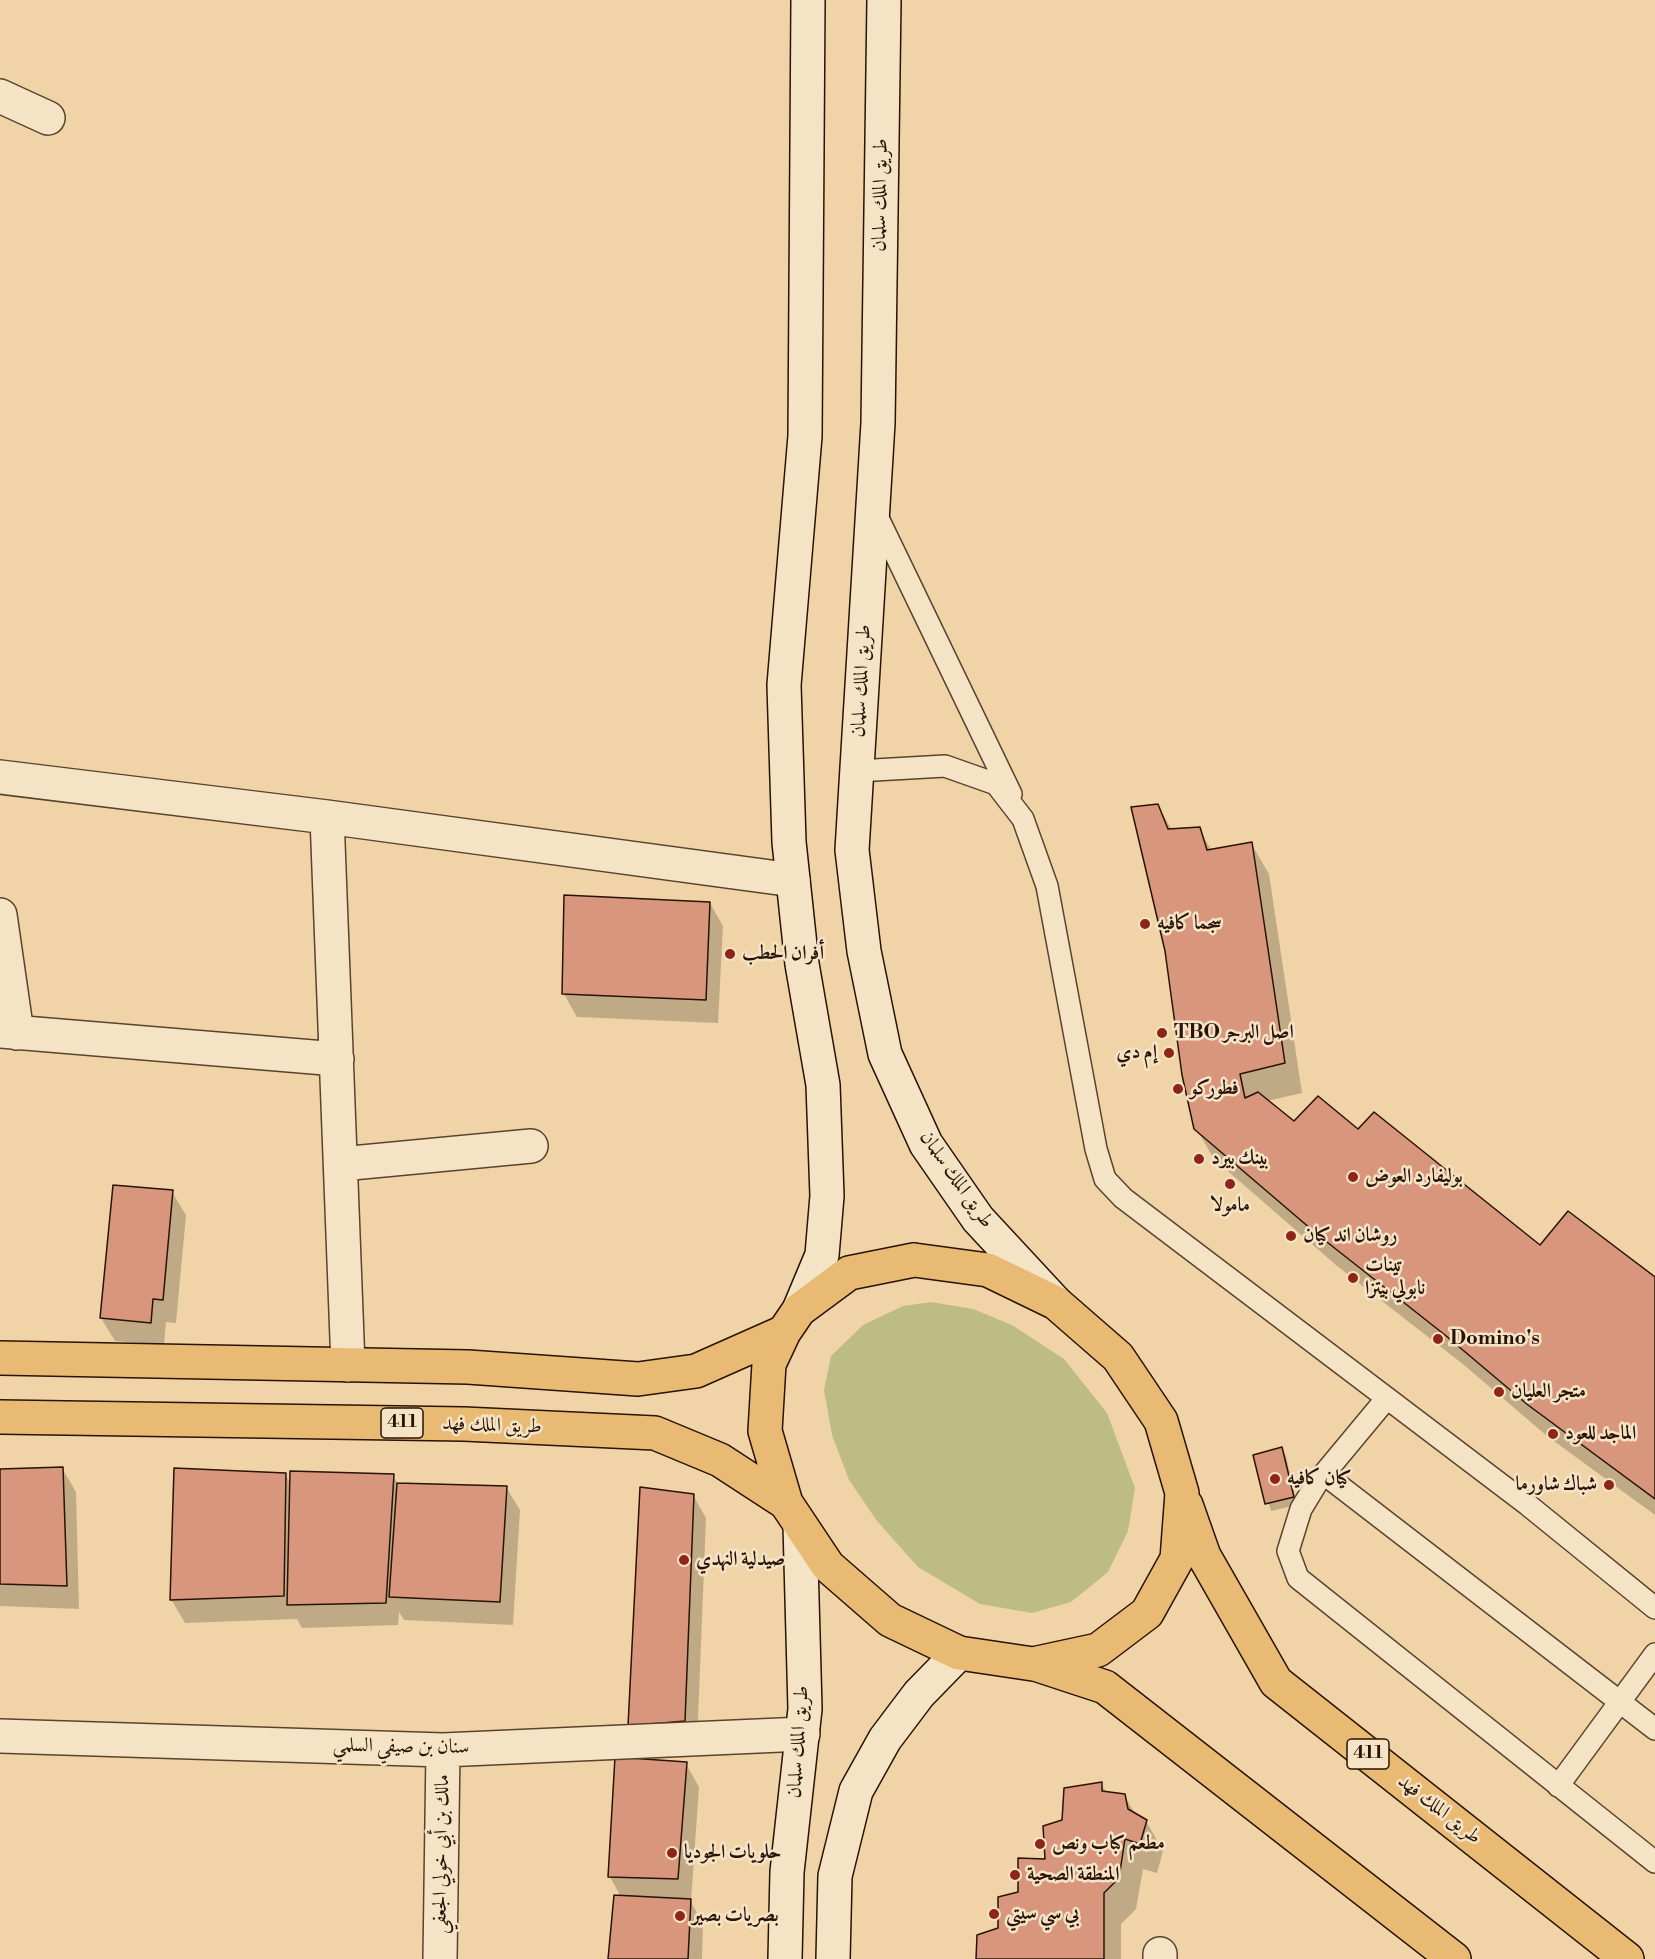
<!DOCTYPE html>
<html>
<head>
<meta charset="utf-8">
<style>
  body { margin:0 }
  canvas { display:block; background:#f0d4a8 }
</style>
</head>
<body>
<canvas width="1655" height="1959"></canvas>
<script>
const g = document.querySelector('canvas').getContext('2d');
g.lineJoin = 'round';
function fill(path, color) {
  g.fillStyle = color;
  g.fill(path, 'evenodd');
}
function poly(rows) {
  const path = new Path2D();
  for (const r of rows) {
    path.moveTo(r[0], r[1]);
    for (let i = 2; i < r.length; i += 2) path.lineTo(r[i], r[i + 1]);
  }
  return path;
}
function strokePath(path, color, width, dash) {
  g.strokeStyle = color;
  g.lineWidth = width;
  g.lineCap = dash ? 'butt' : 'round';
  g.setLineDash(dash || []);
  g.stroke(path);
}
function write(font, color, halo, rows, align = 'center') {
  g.font = font + ' "Libre Bodoni",Amiri,serif';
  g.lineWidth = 5;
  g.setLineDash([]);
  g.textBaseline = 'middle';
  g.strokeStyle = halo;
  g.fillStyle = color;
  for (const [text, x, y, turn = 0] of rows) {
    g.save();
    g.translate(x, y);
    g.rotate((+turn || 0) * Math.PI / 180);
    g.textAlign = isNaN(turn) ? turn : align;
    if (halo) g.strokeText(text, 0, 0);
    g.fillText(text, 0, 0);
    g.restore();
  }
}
fill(poly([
  [931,1302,973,1309,1012,1325,1064,1359,1107,1413,1135,1488,1128,1531,1108,1572,1071,1602,1032,1613,980,1604,918,1567,877,1521,849,1480,832,1435,824,1390,831,1356,863,1325,903,1306]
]), '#bdbc85');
fill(poly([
  [1158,806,1172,830,1199,829,1212,851,1251,843,1269,874,1302,1093,1267,1101,1294,1123,1359,1131,1541,1247,1655,1279,1655,1515,1547,1436,1464,1365,1337,1266,1214,1159,1196,1128],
  [710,903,723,926,718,1023,577,1017,564,994],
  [172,1192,186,1215,176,1323,166,1322,164,1345,115,1341,101,1318],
  [1282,1449,1286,1456,1297,1505,1271,1511,1255,1456],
  [62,1468,76,1492,79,1609,0,1606,0,1470],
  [285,1474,291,1485,393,1476,398,1484,506,1487,520,1510,513,1625,404,1620,399,1612,398,1625,302,1628,297,1619,185,1623,171,1599],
  [693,1495,706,1518,697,1744,629,1725],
  [686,1764,699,1787,691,1902,703,1924,702,1959,609,1959,621,1897,610,1877],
  [1101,1784,1107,1793,1124,1795,1136,1815,1146,1821,1163,1851,1157,1873,1143,1869,1136,1909,1121,1924,1121,1959,977,1959,999,1929,1019,1893,1046,1860,1063,1822]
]), '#0003');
const building = poly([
  [1158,804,1168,829,1200,827,1207,850,1252,842,1285,1063,1240,1074,1245,1098,1258,1092,1294,1121,1318,1096,1358,1129,1374,1112,1540,1245,1568,1211,1655,1277,1655,1499,1528,1405,1445,1335,1318,1235,1194,1129,1182,1075,1165,951,1131,807,1158,804],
  [564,895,710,902,706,1000,562,994,564,895],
  [113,1185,173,1190,163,1300,153,1299,151,1323,100,1318,113,1185],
  [1282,1447,1294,1497,1265,1504,1253,1455,1282,1447],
  [63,1467,67,1586,0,1584,0,1469,63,1467],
  [174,1468,286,1473,284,1596,170,1600,174,1468],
  [290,1471,394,1474,386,1603,287,1605,290,1471],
  [397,1483,507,1486,500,1602,389,1597,397,1483],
  [640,1487,694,1494,685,1721,628,1726,640,1487],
  [615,1757,687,1762,678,1879,608,1877,615,1757],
  [1102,1782,1102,1791,1125,1794,1128,1809,1147,1820,1140,1844,1125,1839,1119,1878,1104,1893,1104,1959,976,1959,977,1935,998,1928,998,1897,1018,1892,1018,1858,1045,1859,1043,1826,1062,1820,1064,1788,1102,1782],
  [614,1895,691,1899,688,1959,608,1959,614,1895]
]);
fill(building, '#d8967d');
strokePath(building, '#281305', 1.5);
const service = poly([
  [876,514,1011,794],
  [857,771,945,766,996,784,1023,819,1047,886,1096,1149,1105,1179,1123,1198,1528,1505,1655,1608],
  [1387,1398,1318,1481,1301,1509,1288,1551,1298,1578,1655,1862],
  [1324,1474,1655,1729],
  [1558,1786,1655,1654]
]);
const minor = poly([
  [0,96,48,118],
  [0,777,327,817,793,880],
  [327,817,348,1365],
  [0,915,17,1033],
  [0,1031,337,1059],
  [341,1164,531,1146],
  [0,1736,443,1750,803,1734],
  [1160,1954,1160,1959],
  [440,1959,443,1750]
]);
const secondary = poly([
  [884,0,878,423,852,850,864,951,885,1054,926,1144,978,1219,1055,1302],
  [799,1310,822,1255,827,1196,823,1085,802,964,789,842,784,685,805,436,808,0],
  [785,1959,787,1872,805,1709,800,1525],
  [833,1959,835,1876,856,1791,885,1739,919,1694,959,1653]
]);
const primary = poly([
  [914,1260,988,1270,1056,1303,1118,1357,1161,1421,1182,1493,1177,1559,1147,1613,1098,1650,1033,1664,959,1653,890,1620,828,1566,786,1503,765,1431,769,1364,784,1332,799,1310,849,1273,914,1260],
  [0,1358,468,1367,638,1379,696,1371,784,1332],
  [0,1417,464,1424,655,1433,720,1460,786,1503],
  [1186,1505,1204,1556,1276,1682,1627,1959],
  [1035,1664,1105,1687,1454,1959]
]);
strokePath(service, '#5a432e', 24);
strokePath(minor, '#5a432e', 36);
strokePath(secondary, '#281305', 36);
strokePath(primary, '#281305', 36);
strokePath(service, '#f5e3c6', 21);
strokePath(minor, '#f5e3c6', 33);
strokePath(secondary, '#f5e3c6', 33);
strokePath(primary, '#e8ba74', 33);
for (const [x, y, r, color] of [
  [1145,924,6,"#8f2418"],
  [730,954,6,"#8f2418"],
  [1162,1033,6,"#8f2418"],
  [1169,1053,6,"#8f2418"],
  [1178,1089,6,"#8f2418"],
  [1199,1159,6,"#8f2418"],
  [1353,1177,6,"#8f2418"],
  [1230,1184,6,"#8f2418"],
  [1291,1236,6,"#8f2418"],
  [1353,1278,6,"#8f2418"],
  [1438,1339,6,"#8f2418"],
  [1499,1392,6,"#8f2418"],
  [1553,1434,6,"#8f2418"],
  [1275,1479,6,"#8f2418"],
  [1609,1485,6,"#8f2418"],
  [684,1560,6,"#8f2418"],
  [1040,1844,6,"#8f2418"],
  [672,1853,6,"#8f2418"],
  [1015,1875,6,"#8f2418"],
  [994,1914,6,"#8f2418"],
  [680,1916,6,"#8f2418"]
]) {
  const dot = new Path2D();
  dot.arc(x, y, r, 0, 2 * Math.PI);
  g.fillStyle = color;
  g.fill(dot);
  strokePath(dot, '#f5e3c6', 2);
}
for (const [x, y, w] of [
  [402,1423,42],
  [1368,1754,42]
]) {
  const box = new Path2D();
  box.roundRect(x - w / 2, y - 15, w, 30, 4.5);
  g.fillStyle = '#f5e3c6';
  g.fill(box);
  strokePath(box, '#281305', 1.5);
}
write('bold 18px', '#281305', null, [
  ["411",402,1423],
  ["411",1368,1754]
]);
write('20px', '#281305', '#f5e3c6', [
  ["طريق الملك سلمان",881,195,-89],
  ["طريق الملك سلمان",862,681,-87],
  ["طريق الملك سلمان",956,1180,55],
  ["طريق الملك فهد",492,1426,2],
  ["طريق الملك سلمان",799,1742,-86],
  ["سنان بن صيفي السلمي",401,1747,1],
  ["طريق الملك فهد",1439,1810,38],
  ["مالك بن أبي خولي الجعفي",442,1854,-89]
]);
write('bold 20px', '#281305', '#f5e3c6', [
  ["سجما كافيه",1157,924],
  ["أفران الحطب",742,954],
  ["TBO اصل البرجر",1174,1033],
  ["إم دي",1157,1053,"right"],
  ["فطوركو",1190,1089],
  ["بينك بيرد",1211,1159],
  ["بوليفارد العوض",1365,1177],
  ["مامولا",1230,1206,"center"],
  ["روشان اند كيان",1303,1236],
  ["تينات",1365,1266],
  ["نابولي بيتزا",1365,1289],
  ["Domino's",1450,1339],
  ["متجر العليان",1511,1392],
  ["الماجد للعود",1565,1434],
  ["كيان كافيه",1287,1479],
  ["شباك شاورما",1597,1485,"right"],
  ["صيدلية النهدي",696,1560],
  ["مطعم كباب ونص",1052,1844],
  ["حلويات الجوديا",684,1853],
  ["المنطقة الصحية",1027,1875],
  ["بي سي سيتي",1006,1914],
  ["بصريات بصير",692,1916]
], 'left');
</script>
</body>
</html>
